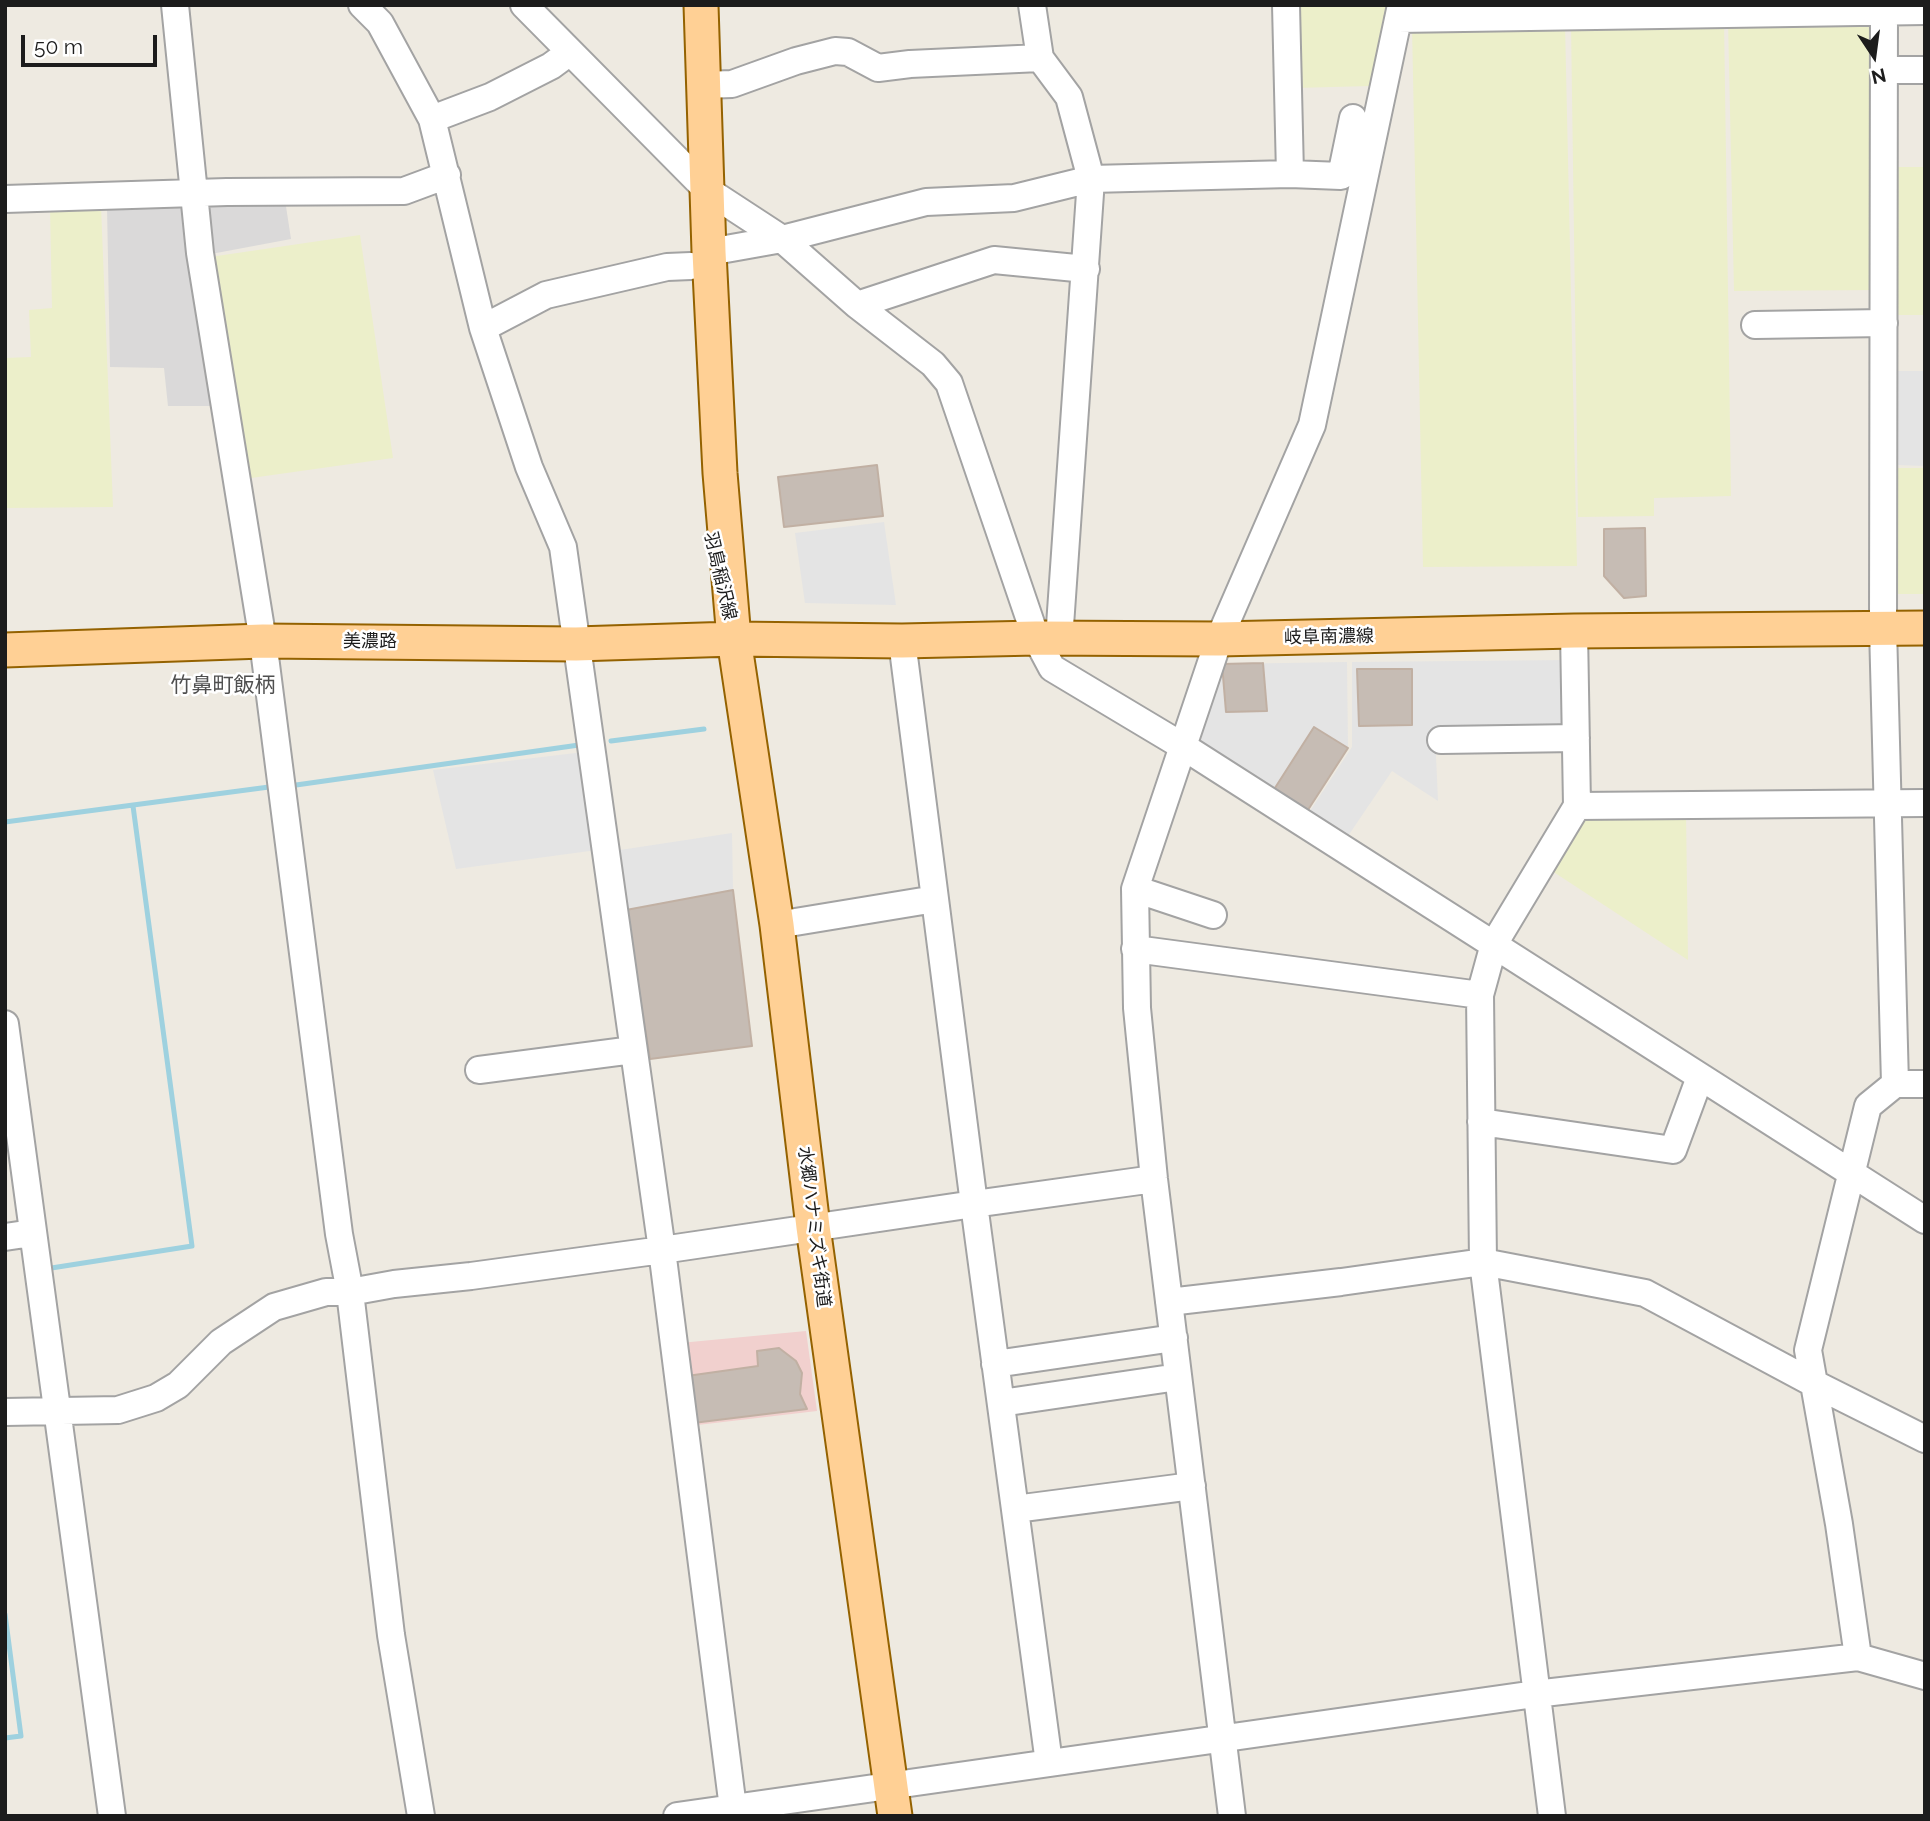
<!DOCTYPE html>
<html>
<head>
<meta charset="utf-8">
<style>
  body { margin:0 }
  #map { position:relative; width:1930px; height:1821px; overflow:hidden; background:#eeeae1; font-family:Raleway,sans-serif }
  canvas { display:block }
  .frame { position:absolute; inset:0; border:7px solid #1c1c1c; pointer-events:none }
  .north { position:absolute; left:1839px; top:21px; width:70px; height:70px; -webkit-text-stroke:5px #fff; paint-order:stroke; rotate:167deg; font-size:19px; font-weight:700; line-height:28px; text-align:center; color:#1c1c1c }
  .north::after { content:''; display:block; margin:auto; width:24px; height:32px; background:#1c1c1c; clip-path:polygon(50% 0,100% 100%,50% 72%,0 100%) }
  .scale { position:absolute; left:21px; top:35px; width:136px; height:32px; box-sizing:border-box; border:4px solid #1c1c1c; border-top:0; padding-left:9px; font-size:21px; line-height:24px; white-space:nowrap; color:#1c1c1c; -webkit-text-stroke:5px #fff; paint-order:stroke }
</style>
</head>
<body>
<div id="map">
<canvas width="1930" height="1821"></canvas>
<div class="frame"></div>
<div class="north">N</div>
<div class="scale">50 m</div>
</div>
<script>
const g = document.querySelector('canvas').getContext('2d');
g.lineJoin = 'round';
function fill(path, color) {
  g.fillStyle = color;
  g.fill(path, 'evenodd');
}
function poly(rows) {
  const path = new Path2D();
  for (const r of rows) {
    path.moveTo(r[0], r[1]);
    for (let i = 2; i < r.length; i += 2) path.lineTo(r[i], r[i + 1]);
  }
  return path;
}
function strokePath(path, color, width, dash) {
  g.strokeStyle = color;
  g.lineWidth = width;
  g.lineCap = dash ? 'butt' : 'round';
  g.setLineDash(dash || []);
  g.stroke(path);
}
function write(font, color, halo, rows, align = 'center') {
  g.font = font + ' Raleway,"Noto Sans JP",sans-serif';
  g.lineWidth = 5;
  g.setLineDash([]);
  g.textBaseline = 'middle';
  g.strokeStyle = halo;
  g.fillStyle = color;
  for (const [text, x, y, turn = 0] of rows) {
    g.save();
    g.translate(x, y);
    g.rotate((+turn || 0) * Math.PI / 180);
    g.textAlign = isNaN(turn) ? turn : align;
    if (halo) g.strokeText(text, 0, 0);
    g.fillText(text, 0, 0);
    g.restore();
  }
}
fill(poly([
  [285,200,291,239,195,257,217,406,168,406,164,368,110,367,107,206]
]), '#dad9d9');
fill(poly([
  [806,1331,817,1411,689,1426,680,1343]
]), '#f1d0ce');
fill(poly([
  [1293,5,1386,5,1370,86,1295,88],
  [1879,17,1879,290,1734,291,1728,20],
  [1724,20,1731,496,1654,498,1654,516,1578,517,1571,24],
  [1565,24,1577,566,1423,567,1412,27],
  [1888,167,1925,167,1925,315,1892,315],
  [101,206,113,507,5,508,5,358,31,357,29,310,52,308,50,207],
  [360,235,393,458,244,479,210,257],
  [1891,468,1925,468,1925,594,1894,594],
  [1581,812,1686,812,1688,960,1549,869]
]), '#ecefca');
fill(poly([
  [1895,371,1925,371,1925,466,1897,465],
  [884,522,896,605,805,603,795,533],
  [1569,660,1572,732,1435,734,1438,801,1392,771,1346,839,1308,814,1352,747,1352,662],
  [1347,662,1348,748,1306,813,1200,743,1222,664],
  [584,752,597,850,456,869,433,770],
  [732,833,733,890,626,910,620,850]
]), '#e4e4e4');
strokePath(poly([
  [611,741,704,729],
  [289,786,579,745],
  [5,822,269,787],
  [45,1269,192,1246,133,806],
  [5,1614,21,1736,5,1738]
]), '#9ed1df', 5);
const building = poly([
  [877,465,883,516,784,527,778,477,877,465],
  [1645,528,1646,596,1624,598,1604,576,1604,529,1645,528],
  [1263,663,1267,711,1226,712,1222,664,1263,663],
  [1357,669,1412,669,1412,725,1359,726,1357,669],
  [1314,727,1348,748,1306,813,1273,791,1314,727],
  [733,890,752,1046,650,1059,626,910,733,890],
  [779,1348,796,1361,802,1373,800,1394,807,1409,693,1423,687,1376,758,1366,757,1351,779,1348]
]);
fill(building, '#c6bcb4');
strokePath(building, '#c1b0a3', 2);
const minor = poly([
  [175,5,200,253,263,641,339,1234,350,1292,391,1635,421,1816],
  [362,5,380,23,432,119,483,328,529,467,563,547,662,1250,734,1816],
  [524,5,707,190,782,239,857,305,933,364,949,383,1036,638,1052,668,1184,747,1925,1220],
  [1032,5,1040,58,1069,97,1091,179,1059,640],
  [1286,5,1290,174],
  [1884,5,1883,628,1895,1084,1925,1084],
  [1398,19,1925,11],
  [1884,70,1925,70],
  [704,85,732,84,796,61,835,51,848,52,878,68,910,64,1040,58],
  [432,119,490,97,551,66,570,52],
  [5,199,227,192,404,191,447,175],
  [709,252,782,239,926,202,1014,198,1091,179,1290,174,1341,176,1353,118],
  [857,305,994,260,1086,269],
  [1755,325,1884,323],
  [483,328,546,295,667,267,691,266],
  [1574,631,1577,806],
  [902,641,974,1204,1049,1763],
  [1441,740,1576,738],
  [1135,889,1213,915],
  [777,925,935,899],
  [1135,949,1480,995],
  [5,1024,112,1816],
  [479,1070,633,1050],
  [1481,1122,1673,1150,1700,1077],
  [5,1237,32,1233],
  [1169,1302,1341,1282,1483,1262,1645,1293,1813,1383,1925,1439],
  [995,1364,1174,1338],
  [1001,1403,1178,1377],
  [5,1412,118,1410,156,1398,178,1385,221,1342,274,1307,326,1292,350,1292,394,1284,471,1276,662,1250,974,1204,1154,1179],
  [1015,1509,1192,1486],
  [1858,1657,1839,1524,1808,1350,1868,1106,1895,1084],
  [677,1816,1535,1694,1858,1657,1925,1676],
  [1232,1816,1154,1179,1137,1008,1135,889,1219,639,1312,425,1401,5],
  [1552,1816,1483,1262,1480,995,1494,944,1577,806,1925,803]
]);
const major = poly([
  [701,5,709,252,720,473,734,639,777,925,813,1227,895,1816],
  [5,650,263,641,576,644,734,639,902,641,1036,638,1219,639,1574,631,1925,628]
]);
strokePath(minor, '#a3a3a3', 30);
strokePath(major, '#946200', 37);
strokePath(minor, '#fff', 26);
strokePath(major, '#ffd095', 33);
write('18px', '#1c1c1c', '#fff', [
  ["羽島稲沢線",720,576,77],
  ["岐阜南濃線",1329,637,-1],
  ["美濃路",370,642],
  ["水郷ハナミズキ街道",814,1227,83]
]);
write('21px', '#4f4f4f', '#fff', [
  ["竹鼻町飯柄",223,686]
]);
</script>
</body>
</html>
